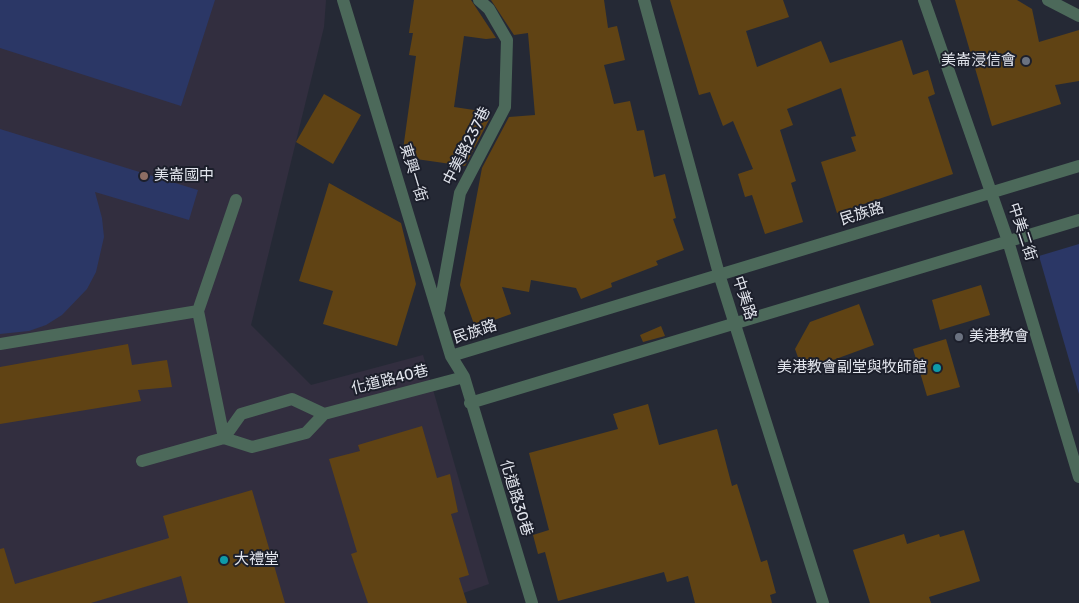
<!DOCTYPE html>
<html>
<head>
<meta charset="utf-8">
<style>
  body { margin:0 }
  canvas { display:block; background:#252935 }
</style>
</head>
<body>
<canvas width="1079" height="603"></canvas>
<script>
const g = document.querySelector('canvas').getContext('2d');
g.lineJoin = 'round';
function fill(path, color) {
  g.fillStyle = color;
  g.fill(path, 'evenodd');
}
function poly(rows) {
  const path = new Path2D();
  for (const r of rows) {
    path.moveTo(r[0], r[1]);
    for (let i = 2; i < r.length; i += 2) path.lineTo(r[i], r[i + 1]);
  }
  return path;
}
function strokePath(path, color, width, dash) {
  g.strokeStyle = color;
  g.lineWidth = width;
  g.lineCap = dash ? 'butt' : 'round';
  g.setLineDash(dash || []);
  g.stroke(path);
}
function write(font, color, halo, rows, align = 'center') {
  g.font = font + ' Rubik,"Noto Sans TC",sans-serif';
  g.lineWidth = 4;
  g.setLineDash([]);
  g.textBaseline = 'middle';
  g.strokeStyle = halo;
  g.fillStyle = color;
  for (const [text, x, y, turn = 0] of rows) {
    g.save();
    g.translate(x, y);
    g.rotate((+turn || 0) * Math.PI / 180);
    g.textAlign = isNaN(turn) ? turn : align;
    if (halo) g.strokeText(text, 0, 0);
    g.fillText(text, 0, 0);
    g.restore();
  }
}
fill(poly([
  [0,0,326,0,324,27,251,325,311,385,423,355,489,584,435,603,0,603]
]), '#322e3f');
fill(poly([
  [0,0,215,0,181,106,0,48],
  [0,129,198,190,189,220,95,192,102,218,104,237,96,272,87,289,62,315,46,325,29,331,0,334],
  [1079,244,1079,394,1039,256]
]), '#2b3766');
fill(poly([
  [414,0,471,0,496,38,486,39,464,36,454,107,487,112,486,119,490,118,465,166,402,157,416,56,409,55,413,33,409,33],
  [491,0,604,0,608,28,617,26,625,60,604,65,614,104,630,101,637,131,644,130,654,177,665,174,676,218,673,219,684,250,656,261,658,265,611,283,612,287,581,299,576,288,531,280,529,292,502,287,511,314,475,327,460,285,482,168,509,117,535,115,528,33,514,35],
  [670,0,783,0,789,17,746,31,757,67,821,41,830,63,902,40,913,75,928,70,935,94,928,97,953,174,837,213,821,162,856,151,851,137,856,136,841,88,787,109,793,125,780,130,796,181,791,183,803,222,765,234,752,195,745,197,738,174,753,169,733,121,723,126,710,92,699,95],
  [955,0,1017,0,1032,9,1039,42,1079,30,1079,81,1055,85,1061,104,992,126],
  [324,94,361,115,333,164,296,142],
  [329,183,401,223,416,284,397,346,323,324,333,291,299,281],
  [981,285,990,315,940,330,932,300],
  [859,304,874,345,803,371,795,349,810,322],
  [661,326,665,336,643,342,640,335],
  [946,339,960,387,927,396,913,349],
  [128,344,132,365,167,360,172,387,138,390,141,401,0,424,0,367],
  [648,404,659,445,717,429,732,486,737,484,761,562,767,560,776,593,770,595,772,603,695,603,688,576,667,582,664,572,558,601,545,552,538,554,533,535,549,530,529,453,618,429,613,414],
  [422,426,437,478,450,474,458,512,451,514,469,575,459,578,467,603,368,603,351,554,357,552,329,459,360,451,358,445],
  [252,490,285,603,188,603,181,576,91,603,0,603,0,549,4,548,15,584,169,538,163,516],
  [964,530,980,581,929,597,931,603,870,603,853,550,904,534,907,544,939,534,940,537]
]), '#604314');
strokePath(poly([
  [343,0,451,356,464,377,532,603],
  [644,0,719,274,823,603],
  [924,0,1008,241,1079,477],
  [1048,0,1079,16],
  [439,310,460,193,505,107,507,40,489,9,479,0],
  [0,344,198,311],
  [451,356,1079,166],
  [470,403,1079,220],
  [324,414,292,399,241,414,224,438,252,447,306,433,324,414,464,377],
  [142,461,224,438,198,311,236,200]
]), '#4c695a', 12);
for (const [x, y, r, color] of [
  [1026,61,5,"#6b7280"],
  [144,176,5,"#8d6e63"],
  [959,337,5,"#6b7280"],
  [937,368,5,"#0f9aa8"],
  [224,560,5,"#0f9aa8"]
]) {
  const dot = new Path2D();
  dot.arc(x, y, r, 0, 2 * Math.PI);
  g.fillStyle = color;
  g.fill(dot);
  strokePath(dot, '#1c1f2b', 2);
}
write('15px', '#e2e5ed', '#1c1f2b', [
  ["美崙浸信會",1016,61,"right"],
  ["美崙國中",154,176],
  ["美港教會",969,337],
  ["美港教會副堂與牧師館",927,368,"right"],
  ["大禮堂",234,560]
], 'left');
write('15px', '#e2e5ed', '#1c1f2b', [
  ["中美路237巷",467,146,-63],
  ["東興一街",413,173,73],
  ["民族路",862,214,-17],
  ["中美二街",1022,232,72],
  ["中美路",744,298,72],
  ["民族路",475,332,-18],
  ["化道路40巷",390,380,-14],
  ["化道路30巷",516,498,73]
]);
</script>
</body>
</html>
